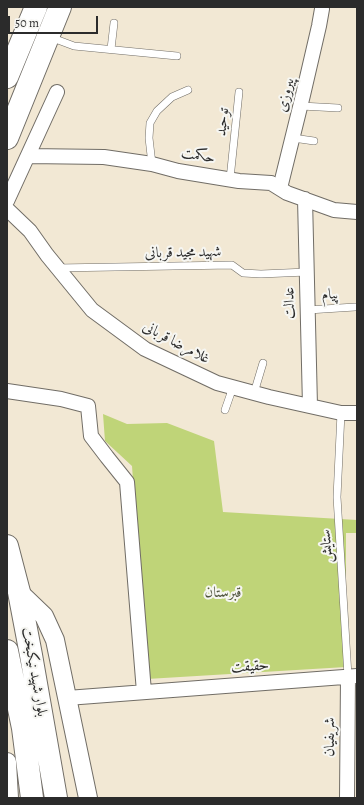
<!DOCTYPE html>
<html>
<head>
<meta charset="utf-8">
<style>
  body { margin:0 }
  #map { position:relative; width:364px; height:805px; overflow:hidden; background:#f2e8d4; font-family:Alegreya,serif }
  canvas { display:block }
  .frame { position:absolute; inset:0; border:8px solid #2b2b2b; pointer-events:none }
  .scale { position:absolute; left:8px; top:16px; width:90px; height:18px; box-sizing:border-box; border:2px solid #2b2b2b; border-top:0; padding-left:5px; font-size:12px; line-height:14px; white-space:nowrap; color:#2b2b2b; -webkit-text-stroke:3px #f6f6f2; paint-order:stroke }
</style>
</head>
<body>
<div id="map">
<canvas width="364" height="805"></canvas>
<div class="frame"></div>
<div class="scale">50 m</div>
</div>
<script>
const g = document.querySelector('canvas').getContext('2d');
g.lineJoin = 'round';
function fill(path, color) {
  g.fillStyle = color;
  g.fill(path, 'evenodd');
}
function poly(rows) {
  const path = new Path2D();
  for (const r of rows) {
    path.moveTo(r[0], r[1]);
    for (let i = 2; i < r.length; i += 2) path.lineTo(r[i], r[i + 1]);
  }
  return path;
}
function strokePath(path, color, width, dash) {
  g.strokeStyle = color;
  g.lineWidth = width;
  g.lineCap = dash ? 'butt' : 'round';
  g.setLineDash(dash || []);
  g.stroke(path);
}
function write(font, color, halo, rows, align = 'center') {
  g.font = font + ' Alegreya,Amiri,serif';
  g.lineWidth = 4;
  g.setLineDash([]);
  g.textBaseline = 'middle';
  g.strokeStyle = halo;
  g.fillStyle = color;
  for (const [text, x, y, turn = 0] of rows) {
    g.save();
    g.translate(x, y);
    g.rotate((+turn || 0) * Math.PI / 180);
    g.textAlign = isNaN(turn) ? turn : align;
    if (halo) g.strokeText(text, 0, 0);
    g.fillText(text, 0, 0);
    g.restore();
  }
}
fill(poly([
  [103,414,127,424,167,423,214,441,223,512,357,520,357,533,346,533,346,667,147,679,132,466,105,441]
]), '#bfd478');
const service = poly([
  [50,37,74,46,177,56],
  [111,49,114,23],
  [301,106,338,108],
  [293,138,314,141],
  [152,164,149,138,150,123,157,111,172,97,188,90],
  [230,179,239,92],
  [57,268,232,265,243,273,261,274,307,272],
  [308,310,355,307],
  [254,393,263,363],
  [225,410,233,387],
  [341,413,337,497,348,676]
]);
const minor = poly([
  [28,156,104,157,152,164,178,171,239,181,271,183,287,193,334,210,357,212],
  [280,188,303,95,319,26,322,9],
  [305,199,310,406],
  [7,201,57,92],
  [7,209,30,231,47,255,92,310,145,349,217,383,269,397,341,413,357,413],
  [7,391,61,399,88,406,91,436,107,457,127,482,144,692],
  [67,698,357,676],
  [347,798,348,676]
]);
const tertiary = poly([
  [19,592,44,616,55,640,88,798],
  [7,762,9,798]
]);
const primary = poly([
  [7,77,36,7],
  [7,138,60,7],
  [7,546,19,592,31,655,56,798],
  [7,651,23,728,32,798]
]);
strokePath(service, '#716d66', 8);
strokePath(minor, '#716d66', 16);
strokePath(tertiary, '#716d66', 20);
strokePath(primary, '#716d66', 24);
strokePath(service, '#fff', 7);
strokePath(minor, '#fff', 14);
strokePath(tertiary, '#fff', 18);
strokePath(primary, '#fff', 22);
write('15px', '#2b2b2b', '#f6f6f2', [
  ["پیروزی",286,95,-76],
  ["توحید",223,122,-84],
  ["حکمت",198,156,10],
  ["شهید مجید قربانی",183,253,-1],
  ["پیام",330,295,-4],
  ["عدالت",290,303,-91],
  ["غلامرضا قربانی",176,343,28],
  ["ستایش",327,546,-93],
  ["حقیقت",250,667,-4],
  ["بلوار شهید نیکبخت",34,672,80],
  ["شریفیان",330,737,-90]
]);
write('15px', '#50553e', '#f6f6f2', [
  ["قبرستان",223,593]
]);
</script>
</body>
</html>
